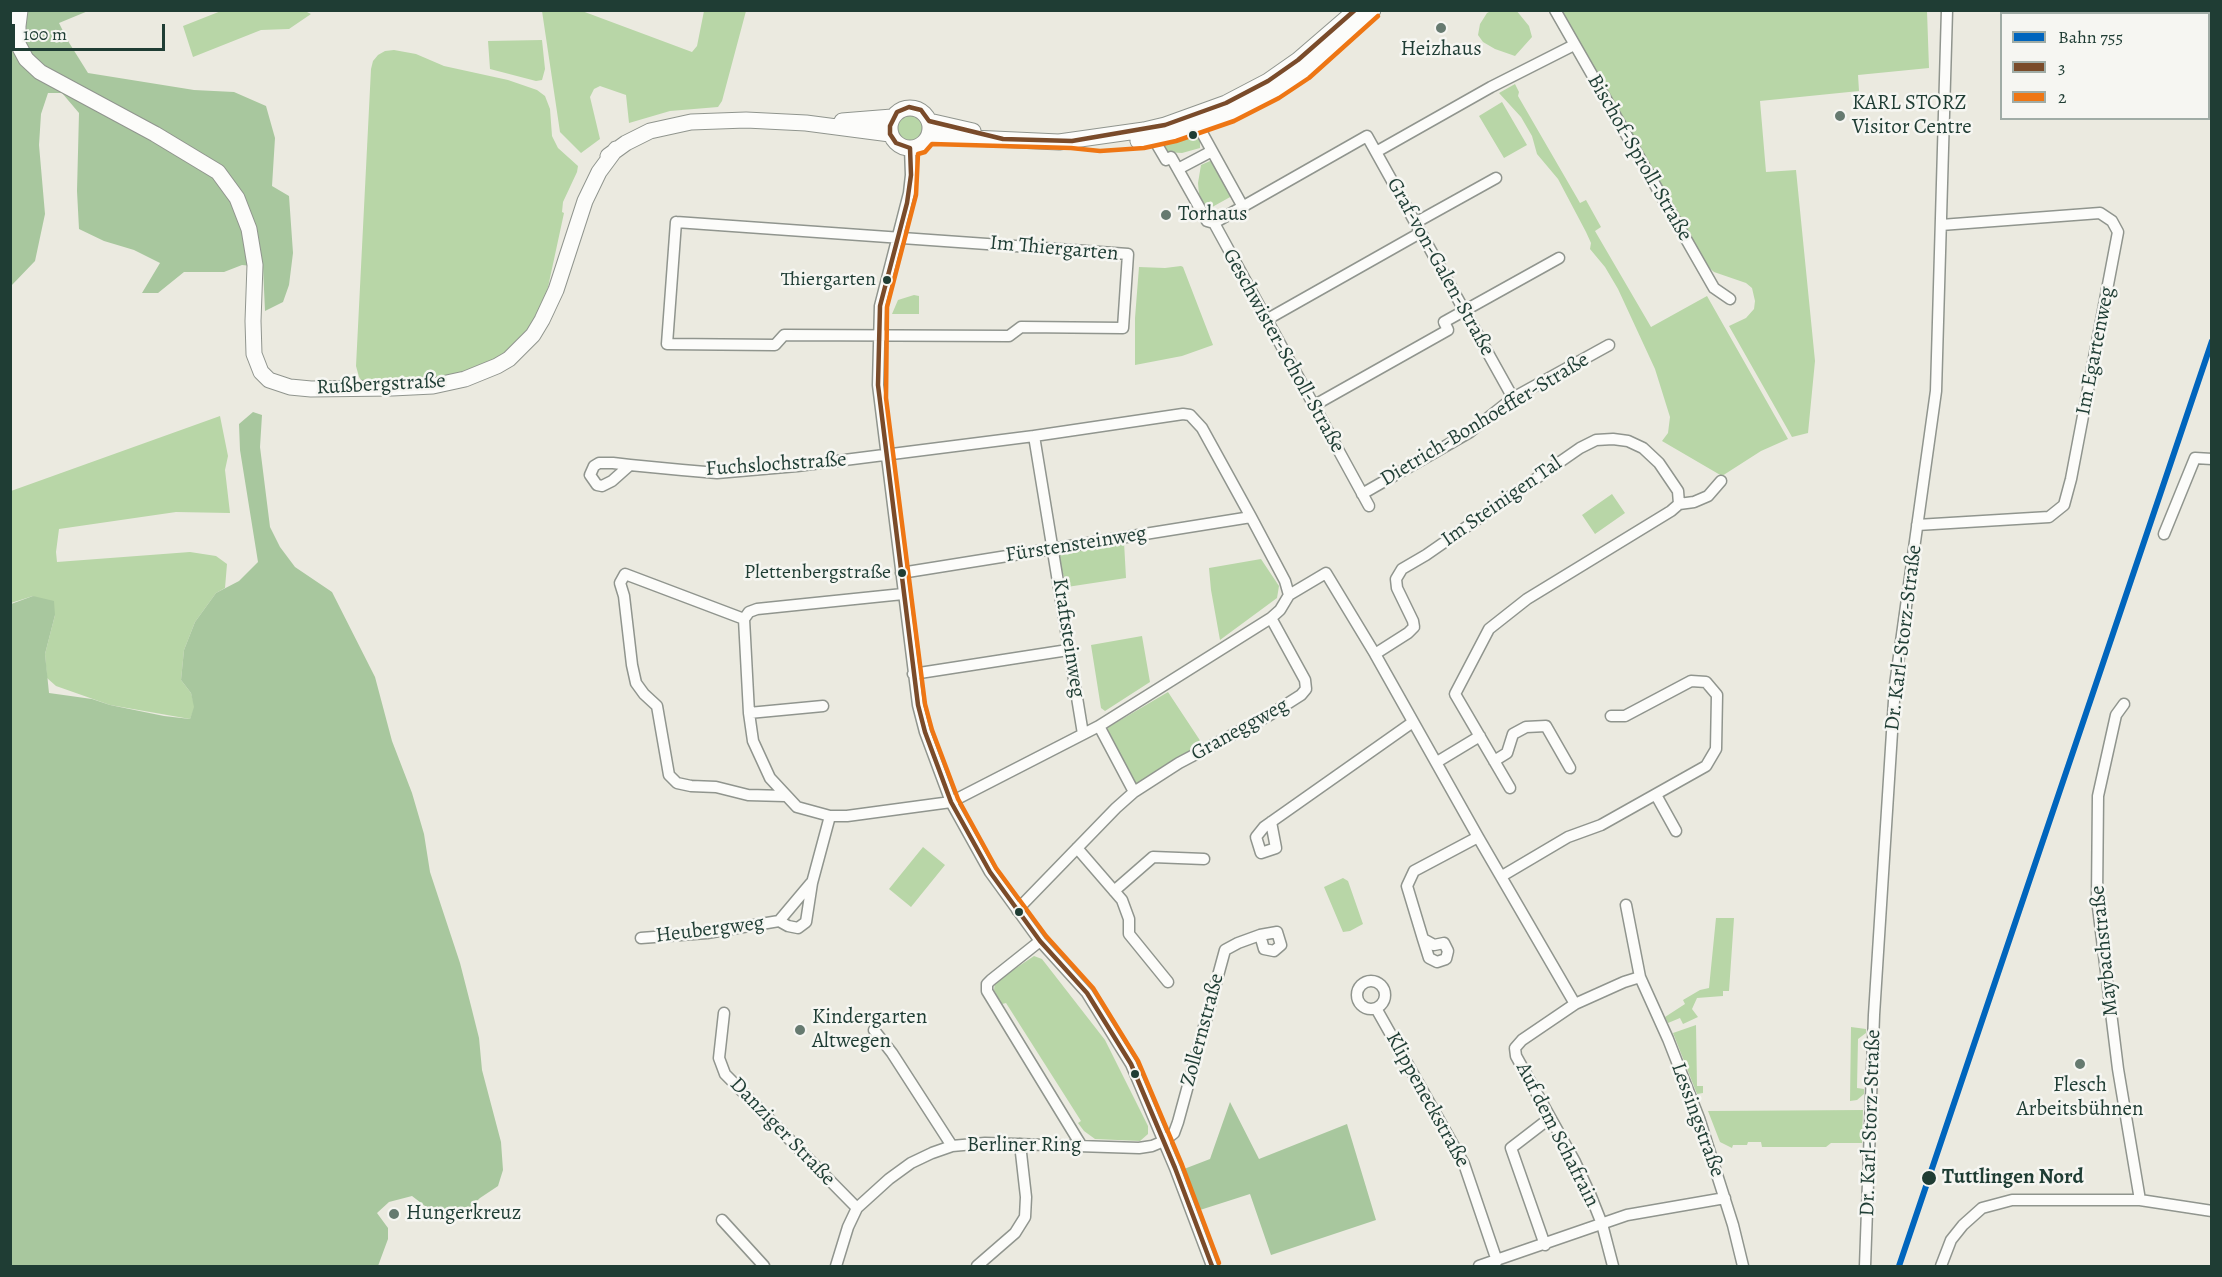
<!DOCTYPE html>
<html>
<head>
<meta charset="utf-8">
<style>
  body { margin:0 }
  #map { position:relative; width:2222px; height:1277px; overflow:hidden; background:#ebeae0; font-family:Alegreya,serif }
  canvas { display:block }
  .frame { position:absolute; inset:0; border:12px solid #1f3d34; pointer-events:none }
  .legend { position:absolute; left:2000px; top:12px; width:210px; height:108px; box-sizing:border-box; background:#f6f6f2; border:2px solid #a0aca6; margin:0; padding:8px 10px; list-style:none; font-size:18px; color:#1f3d34 }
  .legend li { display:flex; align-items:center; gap:12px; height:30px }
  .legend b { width:30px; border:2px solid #a0aca6 }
  .scale { position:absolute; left:12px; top:24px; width:153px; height:27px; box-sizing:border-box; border:3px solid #1f3d34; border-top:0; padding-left:8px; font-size:18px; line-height:21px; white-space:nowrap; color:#1f3d34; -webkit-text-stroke:4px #f6f6f2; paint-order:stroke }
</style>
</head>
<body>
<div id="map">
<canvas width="2222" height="1277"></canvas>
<div class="frame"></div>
<ul class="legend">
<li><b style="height:8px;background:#0065bd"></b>Bahn 755</li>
<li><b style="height:8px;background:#7a4b2a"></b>3</li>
<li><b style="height:8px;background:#ee7614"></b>2</li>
</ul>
<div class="scale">100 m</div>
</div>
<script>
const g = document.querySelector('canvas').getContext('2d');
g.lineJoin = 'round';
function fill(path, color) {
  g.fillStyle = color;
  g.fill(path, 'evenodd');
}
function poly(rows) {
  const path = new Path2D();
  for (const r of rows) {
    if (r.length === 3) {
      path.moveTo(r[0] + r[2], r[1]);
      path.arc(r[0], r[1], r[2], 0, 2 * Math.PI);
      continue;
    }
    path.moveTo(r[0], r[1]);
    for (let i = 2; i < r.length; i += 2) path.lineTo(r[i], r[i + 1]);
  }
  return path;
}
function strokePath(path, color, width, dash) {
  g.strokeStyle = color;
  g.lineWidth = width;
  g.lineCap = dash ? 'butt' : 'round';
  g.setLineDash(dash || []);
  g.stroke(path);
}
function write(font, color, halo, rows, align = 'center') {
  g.font = font + ' Alegreya,serif';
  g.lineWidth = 5;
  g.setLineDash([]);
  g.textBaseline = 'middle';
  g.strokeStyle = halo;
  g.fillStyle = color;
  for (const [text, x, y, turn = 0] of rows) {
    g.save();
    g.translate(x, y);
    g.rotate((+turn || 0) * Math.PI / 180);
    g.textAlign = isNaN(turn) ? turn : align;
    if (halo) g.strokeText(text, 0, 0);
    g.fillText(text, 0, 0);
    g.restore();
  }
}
fill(poly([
  [1516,10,1529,26,1532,37,1515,56,1495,49,1483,42,1478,35,1480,24,1487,13,1491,11],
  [305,11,311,14,289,29,261,30,193,57,183,26,221,11],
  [542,11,582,11,692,52,697,46,704,11,746,11,722,101,718,107,670,111,629,123,626,95,600,86,594,89,590,97,600,139,581,153,560,132],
  [1562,11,1927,11,1929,68,1858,75,1859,91,1760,101,1766,172,1796,170,1815,361,1808,433,1792,437,1729,326,1746,318,1754,309,1755,301,1752,288,1746,283,1714,272,1707,266],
  [542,40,545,69,542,80,536,81,490,69,488,41],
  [394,50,416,54,444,66,508,80,537,90,545,96,550,109,552,136,558,148,578,166,577,172,563,202,562,212,564,213,545,301,536,320,509,351,491,363,448,379,364,384,359,377,356,366,371,69,373,61,378,55,385,51],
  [1515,84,1519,92,1518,96,1580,203,1586,200,1601,227,1595,231,1651,327,1707,296,1788,439,1761,451,1722,476,1662,441,1668,433,1670,417,1655,369,1618,289,1605,267,1590,249,1591,243,1586,232,1558,179,1537,154,1532,136,1521,117,1499,93],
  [1502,102,1527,145,1504,158,1479,116],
  [910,128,15],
  [1189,137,1190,140,1200,137,1200,148,1182,153,1165,152,1161,144],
  [1210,161,1213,162,1232,196,1205,211,1199,194,1198,183,1201,165],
  [1181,266,1183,267,1213,345,1182,356,1135,365,1135,318,1139,267,1165,268],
  [914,295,919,296,919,314,892,314,898,300],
  [220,416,228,456,225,470,230,513,176,512,59,529,56,552,57,562,190,552,216,556,227,564,225,588,216,593,195,622,184,650,181,680,191,693,195,707,190,719,110,705,56,686,47,678,45,654,55,615,33,596,11,603,11,491],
  [1612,494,1625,513,1595,534,1582,515],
  [1124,542,1126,578,1067,587,1057,554,1091,546],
  [1261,559,1279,586,1277,598,1220,640,1211,590,1209,568],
  [1142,636,1150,682,1105,711,1101,708,1091,645],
  [1168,692,1203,745,1138,790,1107,728],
  [923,847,945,865,911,907,889,889],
  [1343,878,1348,881,1363,924,1350,931,1343,932,1324,887],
  [1716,918,1734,918,1729,991,1723,991,1723,996,1697,998,1692,1009,1698,1017,1683,1024,1680,1018,1668,1023,1665,1017,1685,1004,1683,1000,1700,990,1709,988],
  [1034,956,1042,959,1105,1040,1148,1126,1148,1134,1140,1141,1095,1139,1084,1131,1078,1123,1081,1121,1006,1003,1002,1004,994,990,995,982],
  [1696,1025,1697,1086,1703,1086,1703,1093,1697,1094,1673,1033],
  [1851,1027,1866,1029,1866,1033,1858,1039,1857,1088,1864,1089,1864,1094,1857,1100,1850,1101],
  [1863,1110,1862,1143,1831,1143,1826,1147,1762,1147,1761,1142,1748,1142,1747,1145,1733,1145,1732,1148,1720,1142,1708,1111]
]), '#b8d6a7');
fill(poly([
  [11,11,88,11,59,23,68,41,88,73,194,90,234,92,266,106,275,138,272,186,289,196,293,253,289,285,283,302,265,311,263,267,242,265,224,272,184,272,158,293,142,293,160,263,134,250,104,241,79,229,77,191,79,113,62,93,48,93,41,114,39,145,45,214,35,261,11,286],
  [253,412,262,415,260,447,270,527,280,547,295,567,332,592,375,677,392,741,412,793,424,834,430,872,460,963,471,1006,479,1038,482,1070,501,1142,503,1170,498,1186,480,1198,461,1216,437,1220,429,1209,412,1196,389,1202,377,1213,388,1228,388,1239,378,1266,11,1266,11,604,33,596,54,601,55,615,45,654,49,693,92,699,110,705,164,716,190,719,194,707,191,693,181,680,184,650,195,622,216,593,239,581,258,562,240,450,239,424],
  [1230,1102,1259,1159,1347,1124,1376,1220,1271,1255,1250,1194,1200,1210,1184,1169,1210,1159]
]), '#a8c79e');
const street = poly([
  [1555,10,1714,288,1730,299],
  [1201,131,1243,207],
  [1156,143,1166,160,1171,157,1207,221,1214,223],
  [910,148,911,175,909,193,880,306,878,385,918,705,925,732,951,802,990,872,1040,941,1087,993,1131,1064,1175,1168,1212,1266],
  [1376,152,1491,87,1574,45],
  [1178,169,1212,151],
  [676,222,1128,254,1123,328,1021,327,1009,336,784,335,775,345,667,344,676,222],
  [1415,223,1496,178],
  [1266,320,1420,233],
  [1313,406,1448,330,1444,322,1559,258],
  [1034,436,1083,734],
  [630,465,612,481,602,486,597,485,590,475,594,466,599,463,613,463,630,465,682,470,717,473,797,466,1034,436,1183,414,1190,415,1202,428,1251,517,1285,581,1289,595,1280,610,1271,618,1099,726,951,802,847,816,830,816,797,807,770,778,753,741,749,713,744,619,749,612,757,609,903,594],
  [1362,494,1470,432,1513,398,1609,345],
  [1369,506,1214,223,1367,136,1513,398],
  [1917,525,2049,517,2064,505,2071,479,2118,232,2112,221,2100,213,1941,225],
  [2164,534,2195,458,2212,459],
  [901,573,1251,517],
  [1289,595,1326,573,1375,654,1478,837,1575,1004],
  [744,619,625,574,620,583,624,596,632,665,636,683,644,694,657,706,669,775,677,783,691,786,716,787,748,795,785,796],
  [1375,654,1408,633,1414,627,1413,621,1397,588,1396,579,1402,569,1426,555,1580,448,1596,440,1613,439,1628,441,1643,448,1659,463,1678,491,1679,504],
  [913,674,1068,650],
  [2124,704,2116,715,2098,796,2097,899,2118,1069,2140,1200],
  [749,713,823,706],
  [1099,726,1134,792],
  [1494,761,1507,753,1513,734,1526,727,1546,726,1570,768],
  [1437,762,1480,736],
  [1510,788,1455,694,1489,629,1527,599,1671,511,1679,504,1694,502,1708,496,1721,481],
  [1656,795,1676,831],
  [1271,822,1276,848,1261,853,1256,837,1264,827,1413,722],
  [1077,848,1122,900,1129,919,1129,934,1168,982],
  [1502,876,1568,837,1601,825,1706,766,1716,749,1717,695,1706,682,1691,681,1625,716,1611,716],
  [1114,891,1153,857,1204,859],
  [1626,905,1640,977],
  [1017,910,1116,808,1134,792,1179,763,1268,716,1301,695,1306,689,1305,680,1271,618],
  [779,921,811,883],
  [641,938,707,933,779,921,788,926,798,928,806,922,812,883,830,816],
  [1423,939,1434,945,1444,943,1448,951,1446,959,1437,962,1429,958,1423,939,1407,886,1414,871,1478,837],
  [1040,941,991,980,987,984,987,991,1081,1145],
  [1371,995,14],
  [1377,1010,1464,1164,1497,1261],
  [724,1013,719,1058,725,1074,857,1208],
  [874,1030,892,1053,952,1146],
  [722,1220,764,1266],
  [1545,1245,1511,1148,1550,1118],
  [836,1266,848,1227,857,1208,889,1179,911,1163,932,1153,952,1146,985,1143,1139,1148,1152,1146,1164,1141,1174,1133,1178,1122,1225,950,1238,943,1260,935,1277,932,1281,945,1274,951,1264,949,1260,935],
  [977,1266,1015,1233,1025,1217,1026,1197,1020,1144],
  [1479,1266,1627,1215,1725,1198],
  [1613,1266,1602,1224,1590,1194,1575,1162,1516,1056,1515,1048,1522,1040,1575,1004,1624,982,1640,977,1668,1039,1699,1118,1733,1225,1743,1266],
  [1865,1266,1874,1015,1895,685,1936,391,1947,10],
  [1941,1266,1951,1240,1963,1225,1982,1208,2012,1200,2140,1200,2212,1211]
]);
const secondary = poly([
  [20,10,18,26,18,44,26,59,40,72,155,134,218,172,237,198,249,229,255,265,253,321,254,354,261,372,269,380,290,387,311,389,392,388,433,386,465,379,497,366,509,359,533,335,542,320,556,290,585,201,599,172,616,149],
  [910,128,20],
  [842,121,892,117],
  [929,121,973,131],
  [929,136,1059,142,1144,130,1165,125,1226,103,1268,81,1298,60,1356,10],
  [1138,141,1174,134,1232,114,1275,92,1304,72,1373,10],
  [608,156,626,143,650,131,691,122,746,120,806,123,890,134]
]);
strokePath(street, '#90958e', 13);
strokePath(secondary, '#90958e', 17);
strokePath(street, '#fcfcfa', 10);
strokePath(secondary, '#fcfcfa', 15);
strokePath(poly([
  [1212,1266,1175,1168,1131,1064,1087,993,1040,941,990,872,951,802,925,732,918,705,878,385,880,306,907,203,911,175,910,148,896,143,890,134,890,126,897,112,909,107,921,110,929,121,1003,139,1072,141,1165,125,1226,103,1268,81,1298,60,1355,10]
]), '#7a4b2a', 4.5);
strokePath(poly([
  [1219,1263,1182,1165,1138,1061,1093,988,1046,936,996,868,958,799,932,730,925,704,886,398,887,307,916,195,918,154,925,152,932,144,1071,148,1100,151,1144,148,1176,141,1234,121,1279,98,1309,78,1378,16]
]), '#ee7614', 4.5);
strokePath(poly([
  [1899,1266,2212,341]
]), '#0065bd', 6);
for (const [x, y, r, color] of [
  [1441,28,6,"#667a70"],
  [1840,116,6,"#667a70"],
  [1193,135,5,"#1f3d34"],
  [1166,215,6,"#667a70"],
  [887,280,5,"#1f3d34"],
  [902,573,5,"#1f3d34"],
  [1019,912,5,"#1f3d34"],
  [800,1030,6,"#667a70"],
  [2080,1064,6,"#667a70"],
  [1135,1074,5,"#1f3d34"],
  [1929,1178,8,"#1f3d34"],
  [394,1214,6,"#667a70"]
]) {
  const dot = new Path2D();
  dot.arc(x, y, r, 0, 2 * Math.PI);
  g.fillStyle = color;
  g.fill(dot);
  strokePath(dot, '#f6f6f2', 2);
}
write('20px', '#1f3d34', '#f6f6f2', [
  ["Thiergarten",876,280],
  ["Plettenbergstraße",891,573]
], 'right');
write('21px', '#1f3d34', '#f6f6f2', [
  ["Heizhaus",1441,50,"center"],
  ["KARL STORZ",1852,104],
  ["Visitor Centre",1852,128],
  ["Torhaus",1178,215],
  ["Kindergarten",812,1018],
  ["Altwegen",812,1042],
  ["Flesch",2080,1086,"center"],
  ["Arbeitsbühnen",2080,1110,"center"],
  ["Hungerkreuz",406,1214]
], 'left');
write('21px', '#1f3d34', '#f6f6f2', [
  ["Bischof-Sproll-Straße",1639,158,60],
  ["Im Thiergarten",1054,249,5],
  ["Graf-von-Galen-Straße",1440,267,61],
  ["Geschwister-Scholl-Straße",1283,351,61],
  ["Im Egartenweg",2096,351,-79],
  ["Rußbergstraße",381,385,-3],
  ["Dietrich-Bonhoeffer-Straße",1485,420,-31],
  ["Fuchslochstraße",776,465,-4],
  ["Im Steinigen Tal",1502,502,-35],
  ["Fürstensteinweg",1076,545,-9],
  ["Kraftsteinweg",1068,638,81],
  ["Dr. Karl-Storz-Straße",1904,638,-83],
  ["Graneggweg",1240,730,-29],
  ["Heubergweg",710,930,-7],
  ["Maybachstraße",2105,951,-96],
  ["Zollernstraße",1203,1030,-75],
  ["Klippeneckstraße",1427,1100,61],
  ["Lessingstraße",1697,1120,70],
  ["Dr. Karl-Storz-Straße",1871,1123,-88],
  ["Danziger Straße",782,1132,46],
  ["Auf dem Schafrain",1557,1135,63],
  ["Berliner Ring",1024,1146]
]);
write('bold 21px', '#1f3d34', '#f6f6f2', [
  ["Tuttlingen Nord",1942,1178]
], 'left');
</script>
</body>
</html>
